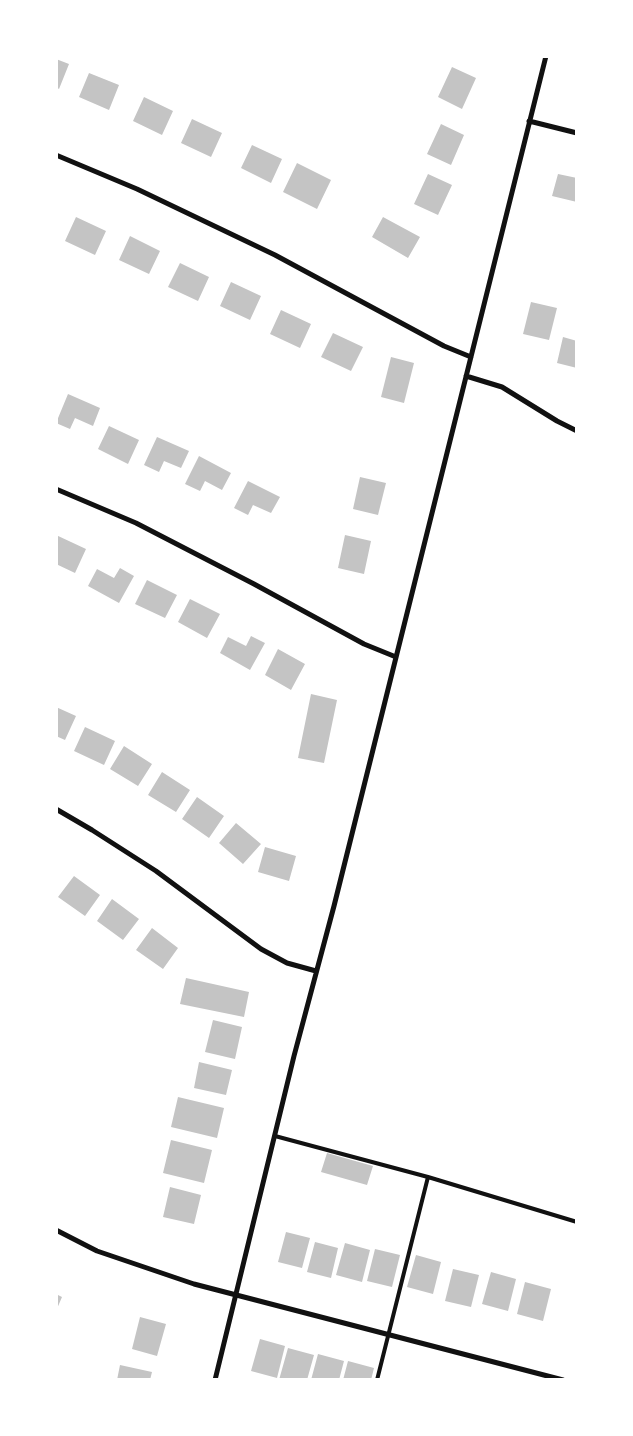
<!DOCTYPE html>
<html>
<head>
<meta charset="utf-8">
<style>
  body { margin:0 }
  #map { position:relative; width:633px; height:1436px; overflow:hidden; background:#fff; font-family:"DM Sans",sans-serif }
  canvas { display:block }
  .frame { position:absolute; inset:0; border:58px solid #fff; pointer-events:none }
</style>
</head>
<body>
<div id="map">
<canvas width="633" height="1436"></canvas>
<div class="frame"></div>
</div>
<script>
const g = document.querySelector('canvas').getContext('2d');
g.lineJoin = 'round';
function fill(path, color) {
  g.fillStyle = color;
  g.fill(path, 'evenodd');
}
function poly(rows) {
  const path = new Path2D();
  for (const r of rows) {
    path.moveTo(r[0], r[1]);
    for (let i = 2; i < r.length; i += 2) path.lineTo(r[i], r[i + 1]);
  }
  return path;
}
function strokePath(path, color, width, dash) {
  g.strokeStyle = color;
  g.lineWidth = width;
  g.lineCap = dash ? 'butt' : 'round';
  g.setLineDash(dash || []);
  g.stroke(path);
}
fill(poly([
  [56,59,69,64,59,89,56,87],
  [452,67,476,78,462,109,438,97],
  [89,73,119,85,109,110,79,97],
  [144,97,173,111,162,135,133,121],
  [192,119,222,133,211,157,181,143],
  [441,124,464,135,451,165,427,154],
  [252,145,282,159,271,183,241,168],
  [297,163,331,180,317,209,283,192],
  [428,174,452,185,438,215,414,204],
  [558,174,577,178,577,202,552,196],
  [76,217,106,231,95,255,65,241],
  [383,217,420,237,408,258,372,237],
  [130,236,160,251,149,274,119,260],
  [180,263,209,277,198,301,168,287],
  [231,282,261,296,250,320,220,306],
  [531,302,557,308,549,340,523,334],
  [281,310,311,324,300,348,270,334],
  [333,333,363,347,351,371,321,357],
  [563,337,577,341,577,368,557,363],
  [391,357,414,363,404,403,381,397],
  [68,394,100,408,93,426,75,418,70,429,56,423],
  [109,426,139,440,128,464,98,449],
  [157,437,189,451,181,468,164,461,159,472,144,465],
  [199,456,231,473,222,490,205,481,200,491,185,484],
  [360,477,386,483,378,515,353,509],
  [248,481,280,497,271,513,253,505,248,515,234,508],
  [56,535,86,549,75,573,56,564],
  [345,535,371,541,364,574,338,568],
  [120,568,134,576,119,603,88,586,97,569,114,578],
  [147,580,177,595,165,618,135,604],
  [190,599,220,614,207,638,178,622],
  [251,636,265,643,250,670,220,653,228,637,246,646],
  [278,649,305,664,291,690,265,675],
  [311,694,337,700,324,763,298,758],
  [56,707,76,716,65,740,56,736],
  [85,727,115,741,104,765,74,751],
  [124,746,152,764,138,786,110,769],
  [162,772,190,790,176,812,148,795],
  [197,797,224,816,209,838,182,819],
  [236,823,261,844,243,864,219,843],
  [265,847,296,856,289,881,258,872],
  [74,876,100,895,85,916,58,897],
  [112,899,139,919,123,940,97,921],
  [152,928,178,948,163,969,136,950],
  [186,978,249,992,244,1017,180,1004],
  [213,1020,242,1027,235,1059,205,1052],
  [199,1062,232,1070,226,1095,194,1088],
  [178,1097,224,1108,217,1138,171,1127],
  [171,1140,212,1150,204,1183,163,1173],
  [327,1153,373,1166,367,1185,321,1172],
  [170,1187,201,1195,194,1224,163,1217],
  [286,1232,310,1238,302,1268,278,1262],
  [315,1242,338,1248,331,1278,307,1272],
  [345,1243,370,1250,362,1282,336,1275],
  [375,1249,400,1255,392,1287,367,1281],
  [416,1255,441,1262,433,1294,407,1287],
  [453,1269,479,1275,471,1307,445,1301],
  [491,1272,516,1279,508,1311,482,1304],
  [525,1282,551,1289,543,1321,517,1314],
  [56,1294,62,1297,56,1311],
  [140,1317,166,1324,157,1356,132,1349],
  [260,1339,285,1346,277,1378,251,1371],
  [288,1348,314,1355,307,1380,279,1380],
  [318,1354,344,1361,339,1380,311,1380],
  [348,1361,374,1368,371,1380,343,1380],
  [120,1365,152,1372,150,1380,117,1380]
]), '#c4c4c4');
strokePath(poly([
  [275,1136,428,1177,577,1222],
  [377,1380,428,1177]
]), '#111', 4);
strokePath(poly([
  [529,121,577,133],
  [56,155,137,189,275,255,444,346,471,357],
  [466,376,502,387,557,421,577,431],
  [56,489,136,523,254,584,364,644,396,657],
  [56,809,92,830,156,871,261,949,287,963,316,971],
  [56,1230,97,1251,194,1284,563,1380],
  [215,1380,294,1056,334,906,546,56]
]), '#111', 5);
</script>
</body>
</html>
